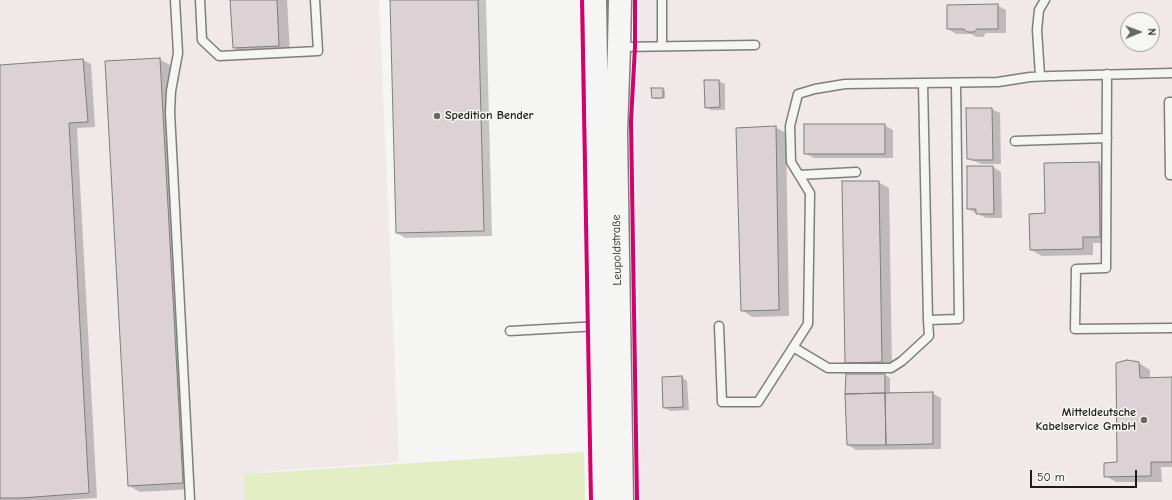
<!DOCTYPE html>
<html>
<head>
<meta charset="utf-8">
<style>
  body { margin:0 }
  #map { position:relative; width:1172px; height:500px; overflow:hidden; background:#f5f5f3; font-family:"Comic Neue",sans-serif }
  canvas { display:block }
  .north { position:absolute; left:1120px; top:12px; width:40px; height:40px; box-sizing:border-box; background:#f6f6f2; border:1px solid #9f9f9c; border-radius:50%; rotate:89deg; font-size:11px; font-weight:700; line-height:16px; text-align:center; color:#1c1c1c }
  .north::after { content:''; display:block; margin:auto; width:14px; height:18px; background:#686867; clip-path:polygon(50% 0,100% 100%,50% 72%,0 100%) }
  .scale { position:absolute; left:1030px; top:470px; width:107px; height:18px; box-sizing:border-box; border:2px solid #1c1c1c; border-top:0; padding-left:5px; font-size:12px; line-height:14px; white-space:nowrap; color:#1c1c1c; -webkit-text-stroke:3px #f6f6f2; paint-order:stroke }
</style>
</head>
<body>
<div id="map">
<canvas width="1172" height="500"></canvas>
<div class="north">N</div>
<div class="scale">50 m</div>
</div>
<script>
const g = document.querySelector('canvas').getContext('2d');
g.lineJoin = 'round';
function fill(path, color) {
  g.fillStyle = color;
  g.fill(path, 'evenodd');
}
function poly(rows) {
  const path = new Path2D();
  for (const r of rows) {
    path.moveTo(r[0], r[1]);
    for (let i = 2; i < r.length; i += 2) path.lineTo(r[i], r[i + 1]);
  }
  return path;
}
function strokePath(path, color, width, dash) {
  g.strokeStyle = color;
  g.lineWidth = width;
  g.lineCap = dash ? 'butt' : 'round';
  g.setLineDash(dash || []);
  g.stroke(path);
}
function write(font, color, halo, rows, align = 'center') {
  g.font = font + ' "Comic Neue",sans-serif';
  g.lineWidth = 3;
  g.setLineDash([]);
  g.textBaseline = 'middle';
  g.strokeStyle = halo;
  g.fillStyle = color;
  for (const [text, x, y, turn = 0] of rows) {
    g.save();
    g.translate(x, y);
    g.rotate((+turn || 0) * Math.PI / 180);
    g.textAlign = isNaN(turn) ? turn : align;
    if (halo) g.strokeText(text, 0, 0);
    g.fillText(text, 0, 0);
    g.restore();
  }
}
fill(poly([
  [0,0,379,0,399,462,260,472,261,500,0,500],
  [639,0,1172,0,1172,500,641,500,635,118,639,47],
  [1128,20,1152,20,1152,44,1128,44]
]), '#f1e8ea');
fill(poly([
  [584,452,585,500,245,500,244,474]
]), '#e3eec4');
fill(poly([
  [231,0,287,0,290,52,245,54,234,48],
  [391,0,486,0,492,236,405,238,397,233],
  [997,5,1006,10,1006,33,986,33,983,37,977,37,971,34,956,34,948,29],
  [159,59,170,65,193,489,140,492,129,486],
  [83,60,91,64,95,127,77,128,97,498,62,500,0,500,0,66],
  [705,81,719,81,725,84,725,110,711,110,706,107],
  [663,89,665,90,665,98,655,99,653,97],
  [967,109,992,109,1000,113,1001,164,981,164,968,158],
  [884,125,893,130,893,158,814,158,805,153],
  [775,127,786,133,789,316,752,317,742,310],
  [1099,163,1110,169,1111,243,1093,243,1093,255,1042,256,1031,250,1046,214,1045,164],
  [993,167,1001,172,1002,218,986,218,968,209],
  [878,182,889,188,892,368,857,368,846,362],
  [1139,363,1150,370,1150,379,1172,378,1172,467,1161,467,1162,482,1116,482,1105,476,1118,463],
  [885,375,890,378,890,394,932,393,941,398,941,449,856,450,848,445],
  [682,377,687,381,689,410,670,411,664,407]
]), '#0003');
const building = poly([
  [230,0,277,0,279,46,233,48,230,0],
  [390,0,478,0,484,231,396,233,390,0],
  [998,4,998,29,977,29,974,32,967,32,964,29,947,29,947,5,998,4],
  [160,58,183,483,128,486,105,61,160,58],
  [83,59,88,122,69,123,89,493,21,498,0,498,0,65,83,59],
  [704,80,719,80,720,107,705,108,704,80],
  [651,88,663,88,663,98,652,98,651,88],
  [966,108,992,108,993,160,971,160,971,159,967,159,966,108],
  [804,124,885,124,885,154,804,154,804,124],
  [776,126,779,310,741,311,736,128,776,126],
  [1099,162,1100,237,1083,237,1083,249,1030,250,1029,214,1045,213,1044,163,1099,162],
  [967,166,993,166,994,214,976,214,976,209,967,209,967,166],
  [842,181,879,181,882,362,845,363,842,181],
  [1127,360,1139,362,1140,378,1172,377,1172,462,1151,462,1151,476,1104,477,1104,463,1117,462,1116,363,1127,360],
  [846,374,885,374,885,393,845,394,846,374],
  [682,376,683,407,663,408,662,377,682,376],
  [933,392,933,444,886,445,885,393,933,392],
  [885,393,886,445,847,445,845,394,885,393]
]);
fill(building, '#dcd2d6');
strokePath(building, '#7e7e7d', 1);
const service = poly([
  [175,0,178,53,171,91,170,112,190,500],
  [200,0,202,40,219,56,318,51,315,0],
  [662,0,662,46],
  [620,47,755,45],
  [1107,74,1106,268,1076,269,1075,329,1172,328],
  [1040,76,1037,30,1039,10,1045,0],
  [923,83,928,320,959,319,956,83],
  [1172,102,1169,102,1170,175,1172,175],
  [1015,141,1107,138],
  [799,175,856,172],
  [719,326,722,402,758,402,808,324,810,193,791,162,790,126,798,94,815,89,845,84,998,82,1030,77,1052,76,1172,73],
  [510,331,599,326],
  [793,347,828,368,891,368,902,361,929,336,928,320]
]);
const secondary = poly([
  [595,0,603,500],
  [620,0,619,47,616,133,622,500]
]);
strokePath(service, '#7e7e7d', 11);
strokePath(secondary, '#7e7e7d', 25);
strokePath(service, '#f5f5f3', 8);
strokePath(secondary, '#f5f5f3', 22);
strokePath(poly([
  [582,0,591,500],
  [635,0,635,47,631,121,637,500]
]), '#d6006c', 4);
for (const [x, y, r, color] of [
  [437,116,4,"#686867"],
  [1144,420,4,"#686867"]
]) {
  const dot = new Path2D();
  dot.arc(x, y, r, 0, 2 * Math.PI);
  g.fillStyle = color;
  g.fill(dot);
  strokePath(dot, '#f6f6f2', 1.5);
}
write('bold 12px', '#1c1c1c', '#f6f6f2', [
  ["Spedition Bender",445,116],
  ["Mitteldeutsche",1136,413,"right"],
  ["Kabelservice GmbH",1136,427,"right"]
], 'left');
write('12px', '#1c1c1c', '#f6f6f2', [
  ["Leupoldstraße",617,250,-91]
]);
</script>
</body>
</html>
